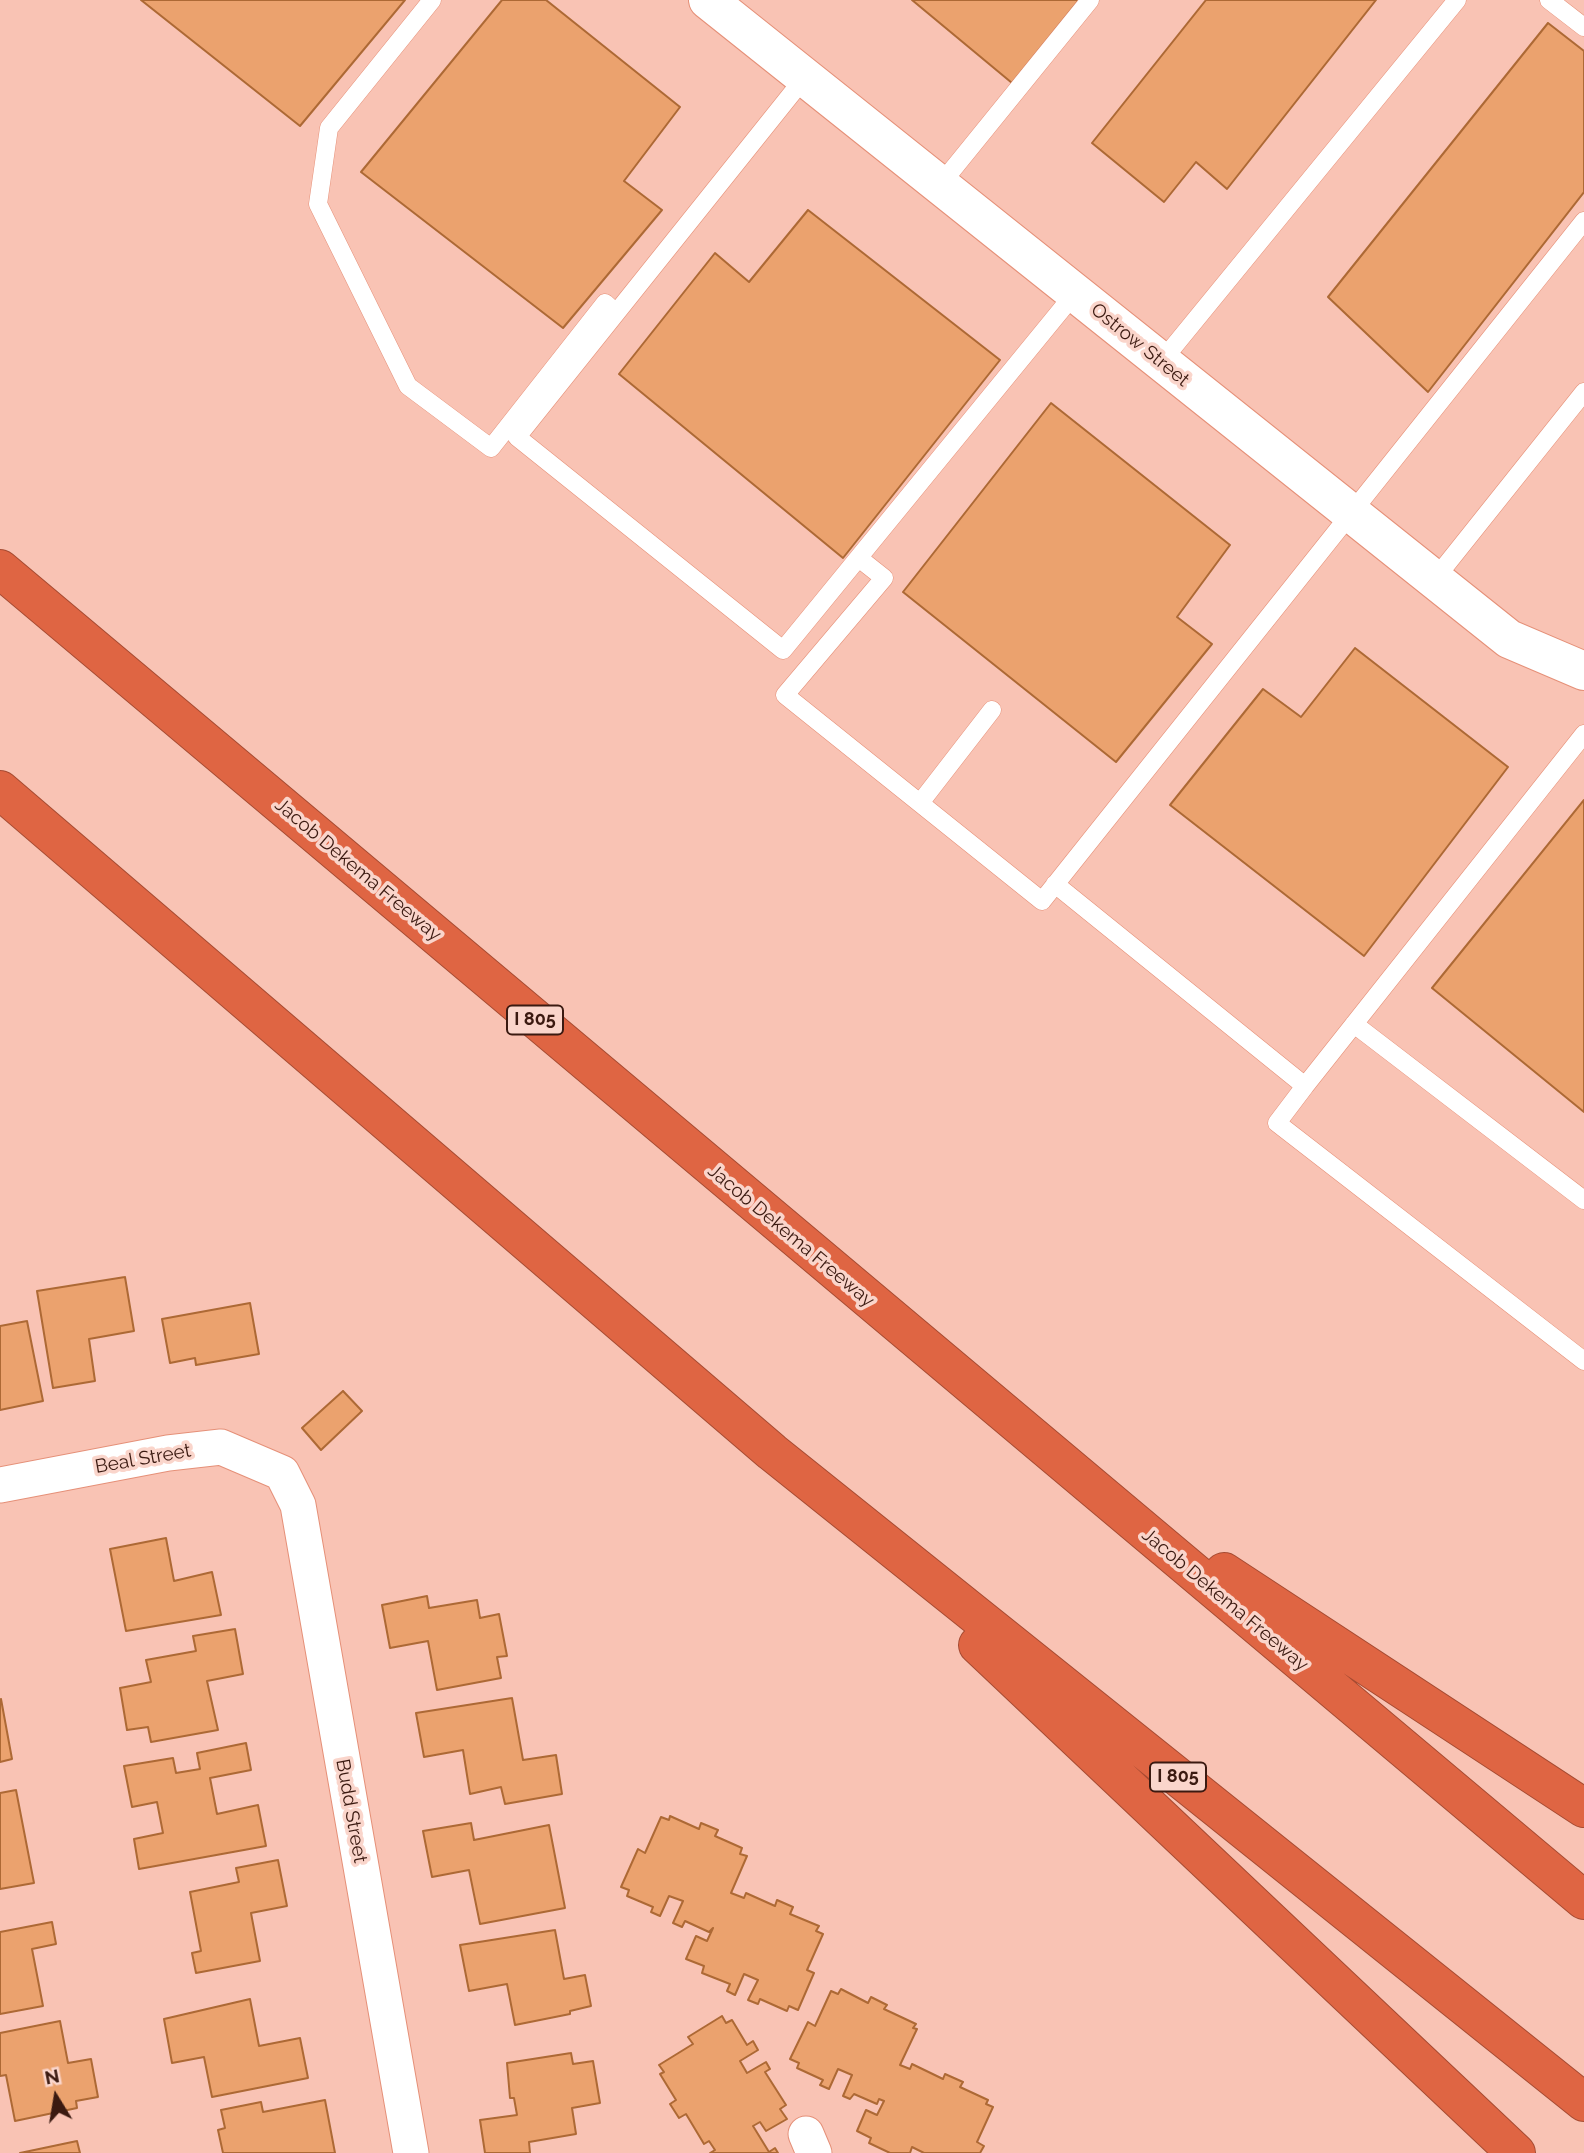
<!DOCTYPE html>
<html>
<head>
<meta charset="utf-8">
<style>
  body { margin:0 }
  #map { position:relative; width:1584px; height:2153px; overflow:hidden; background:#f9c3b4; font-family:Raleway,sans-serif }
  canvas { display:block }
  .north { position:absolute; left:21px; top:2062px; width:70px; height:70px; -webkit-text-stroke:5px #fad5cb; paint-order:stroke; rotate:349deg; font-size:19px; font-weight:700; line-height:28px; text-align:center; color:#3b1a11 }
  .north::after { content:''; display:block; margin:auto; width:24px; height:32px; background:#3b1a11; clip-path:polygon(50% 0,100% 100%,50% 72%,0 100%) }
</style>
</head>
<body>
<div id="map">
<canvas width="1584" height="2153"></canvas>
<div class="north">N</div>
</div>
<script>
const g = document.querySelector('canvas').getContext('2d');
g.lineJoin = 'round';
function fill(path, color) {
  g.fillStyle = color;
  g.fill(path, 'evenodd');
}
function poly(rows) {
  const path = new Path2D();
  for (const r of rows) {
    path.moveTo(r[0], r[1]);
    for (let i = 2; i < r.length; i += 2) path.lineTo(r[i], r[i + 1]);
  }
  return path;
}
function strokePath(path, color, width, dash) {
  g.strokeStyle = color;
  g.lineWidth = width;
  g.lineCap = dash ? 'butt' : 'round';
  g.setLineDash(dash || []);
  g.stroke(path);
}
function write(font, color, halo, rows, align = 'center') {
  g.font = font + ' Raleway,sans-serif';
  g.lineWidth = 7;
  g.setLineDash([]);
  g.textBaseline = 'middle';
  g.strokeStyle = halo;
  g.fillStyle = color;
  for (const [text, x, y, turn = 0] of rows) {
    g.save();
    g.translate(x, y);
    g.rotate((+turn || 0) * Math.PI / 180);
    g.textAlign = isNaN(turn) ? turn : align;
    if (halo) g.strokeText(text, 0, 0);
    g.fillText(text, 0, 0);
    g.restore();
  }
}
const building = poly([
  [141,0,405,0,300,126,141,0],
  [502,0,546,0,680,107,624,181,662,210,563,328,361,172,502,0],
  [912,0,1079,0,1012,83,912,0],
  [1206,0,1376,0,1227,189,1196,162,1164,202,1092,143,1206,0],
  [1548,23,1584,51,1584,192,1428,392,1328,297,1548,23],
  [808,210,1000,360,843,558,619,374,715,253,749,282,808,210],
  [1051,403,1230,545,1177,617,1212,644,1116,762,903,592,1051,403],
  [1355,648,1508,767,1364,956,1170,805,1263,689,1301,717,1355,648],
  [1584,800,1584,1112,1432,988,1584,800],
  [125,1277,134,1331,89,1339,95,1381,53,1388,37,1291,125,1277],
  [250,1303,259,1354,196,1365,195,1358,170,1363,162,1319,250,1303],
  [27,1321,43,1401,0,1410,0,1326,27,1321],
  [343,1391,362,1411,321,1450,302,1428,343,1391],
  [166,1538,174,1581,212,1572,221,1615,126,1631,110,1549,166,1538],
  [427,1596,429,1608,477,1600,480,1618,499,1614,507,1656,497,1657,501,1678,437,1690,428,1641,390,1648,382,1605,427,1596],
  [235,1629,243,1674,207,1681,218,1730,151,1742,148,1727,127,1730,120,1688,151,1682,146,1660,196,1651,193,1636,235,1629],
  [512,1698,523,1760,556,1755,562,1794,505,1804,501,1787,470,1794,463,1750,424,1757,416,1713,512,1698],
  [1,1699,12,1759,0,1762,0,1700,1,1699],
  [246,1743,251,1770,210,1778,217,1814,258,1805,266,1846,139,1869,134,1839,163,1833,157,1802,132,1807,124,1766,173,1758,176,1773,200,1769,197,1753,246,1743],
  [16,1790,34,1883,0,1889,0,1793,16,1790],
  [670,1816,699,1829,701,1823,718,1830,715,1836,742,1848,740,1854,747,1856,731,1893,744,1898,746,1893,775,1906,777,1900,793,1907,790,1914,819,1926,816,1931,823,1934,807,1970,814,1973,798,2010,789,2006,787,2011,760,1999,758,2004,748,2000,758,1980,744,1974,735,1995,727,1991,730,1984,702,1973,704,1966,686,1959,696,1936,707,1941,713,1928,709,1932,685,1921,682,1927,673,1923,683,1901,669,1896,660,1916,651,1912,653,1907,627,1896,629,1890,621,1887,638,1849,645,1853,661,1817,669,1820,670,1816],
  [471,1823,474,1840,549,1825,565,1908,480,1924,469,1870,432,1877,423,1831,471,1823],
  [278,1860,287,1906,251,1913,260,1961,196,1973,192,1953,201,1951,190,1892,239,1882,236,1868,278,1860],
  [52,1922,56,1944,32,1949,43,2006,0,2014,0,1932,52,1922],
  [555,1930,564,1979,585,1975,591,2006,570,2011,570,2014,515,2025,507,1984,469,1991,460,1945,555,1930],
  [841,1989,868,2003,871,1997,887,2005,884,2009,916,2024,913,2028,917,2029,900,2065,910,2069,912,2064,943,2079,945,2074,963,2082,960,2087,988,2100,986,2104,993,2107,977,2142,984,2146,980,2153,924,2153,912,2147,910,2153,890,2153,869,2143,871,2138,857,2131,866,2110,877,2115,884,2101,879,2099,877,2104,854,2094,850,2099,843,2096,852,2075,838,2069,829,2089,820,2085,823,2080,797,2068,799,2063,790,2059,808,2022,815,2026,831,1991,838,1994,841,1989],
  [250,1999,259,2046,300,2038,308,2078,212,2097,204,2057,172,2063,164,2019,250,1999],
  [722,2016,726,2023,732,2020,747,2045,753,2041,758,2050,740,2061,747,2073,766,2062,770,2069,765,2072,786,2105,780,2109,787,2119,766,2131,760,2122,753,2126,769,2152,775,2148,778,2153,710,2153,715,2150,709,2141,704,2144,686,2114,679,2118,670,2104,676,2100,660,2074,664,2072,659,2065,693,2044,688,2037,722,2016],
  [60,2021,68,2063,91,2059,98,2097,76,2101,77,2108,15,2121,6,2075,0,2076,0,2033,60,2021],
  [571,2053,573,2064,593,2061,600,2103,572,2108,576,2134,529,2142,530,2153,485,2153,480,2120,517,2115,514,2098,510,2098,507,2063,571,2053],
  [325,2100,335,2153,223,2153,218,2130,225,2128,221,2110,261,2102,263,2112,325,2100],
  [77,2141,80,2153,20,2153,77,2141]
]);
fill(building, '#eba26e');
strokePath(building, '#ad6935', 2);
const service = poly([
  [432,0,329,128,318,204,408,386,491,448,605,303,616,313],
  [1549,0,1584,27],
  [805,77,517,437,783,650,1075,293],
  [940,185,1090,0],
  [1161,362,1457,0],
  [860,559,884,578,785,695,1042,901,1584,221],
  [1434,580,1584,392],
  [920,803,992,710],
  [1055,884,1305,1086,1584,734],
  [1354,1024,1584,1200],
  [1305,1086,1277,1123,1584,1361]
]);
const minor = poly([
  [0,1485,168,1453,221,1447,282,1473,298,1505,411,2153],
  [806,2134,814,2153]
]);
const tertiary = poly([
  [708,0,1509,639,1584,671]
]);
const motorway = poly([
  [0,569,1584,1900],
  [0,790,772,1452,1584,2102],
  [1224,1572,1584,1808],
  [978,1645,1516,2153]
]);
strokePath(service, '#e59078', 19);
strokePath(minor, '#e59078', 37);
strokePath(tertiary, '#e59078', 40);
strokePath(motorway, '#a64b32', 40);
strokePath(service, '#fff', 18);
strokePath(minor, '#fff', 35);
strokePath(tertiary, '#fff', 38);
strokePath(motorway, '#df6543', 38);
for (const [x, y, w] of [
  [535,1020,56],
  [1178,1777,56]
]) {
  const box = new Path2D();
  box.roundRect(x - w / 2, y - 14.5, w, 29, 5);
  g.fillStyle = '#fad5cb';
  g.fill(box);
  strokePath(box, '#3b1a11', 2);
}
write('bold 18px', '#3b1a11', null, [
  ["I 805",535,1020],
  ["I 805",1178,1777]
]);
write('19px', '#3b1a11', '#fad5cb', [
  ["Ostrow Street",1140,345,39],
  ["Jacob Dekema Freeway",358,870,40],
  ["Jacob Dekema Freeway",791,1236,40],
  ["Beal Street",143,1459,-10],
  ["Jacob Dekema Freeway",1225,1600,40],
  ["Budd Street",351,1811,80]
]);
</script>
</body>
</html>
